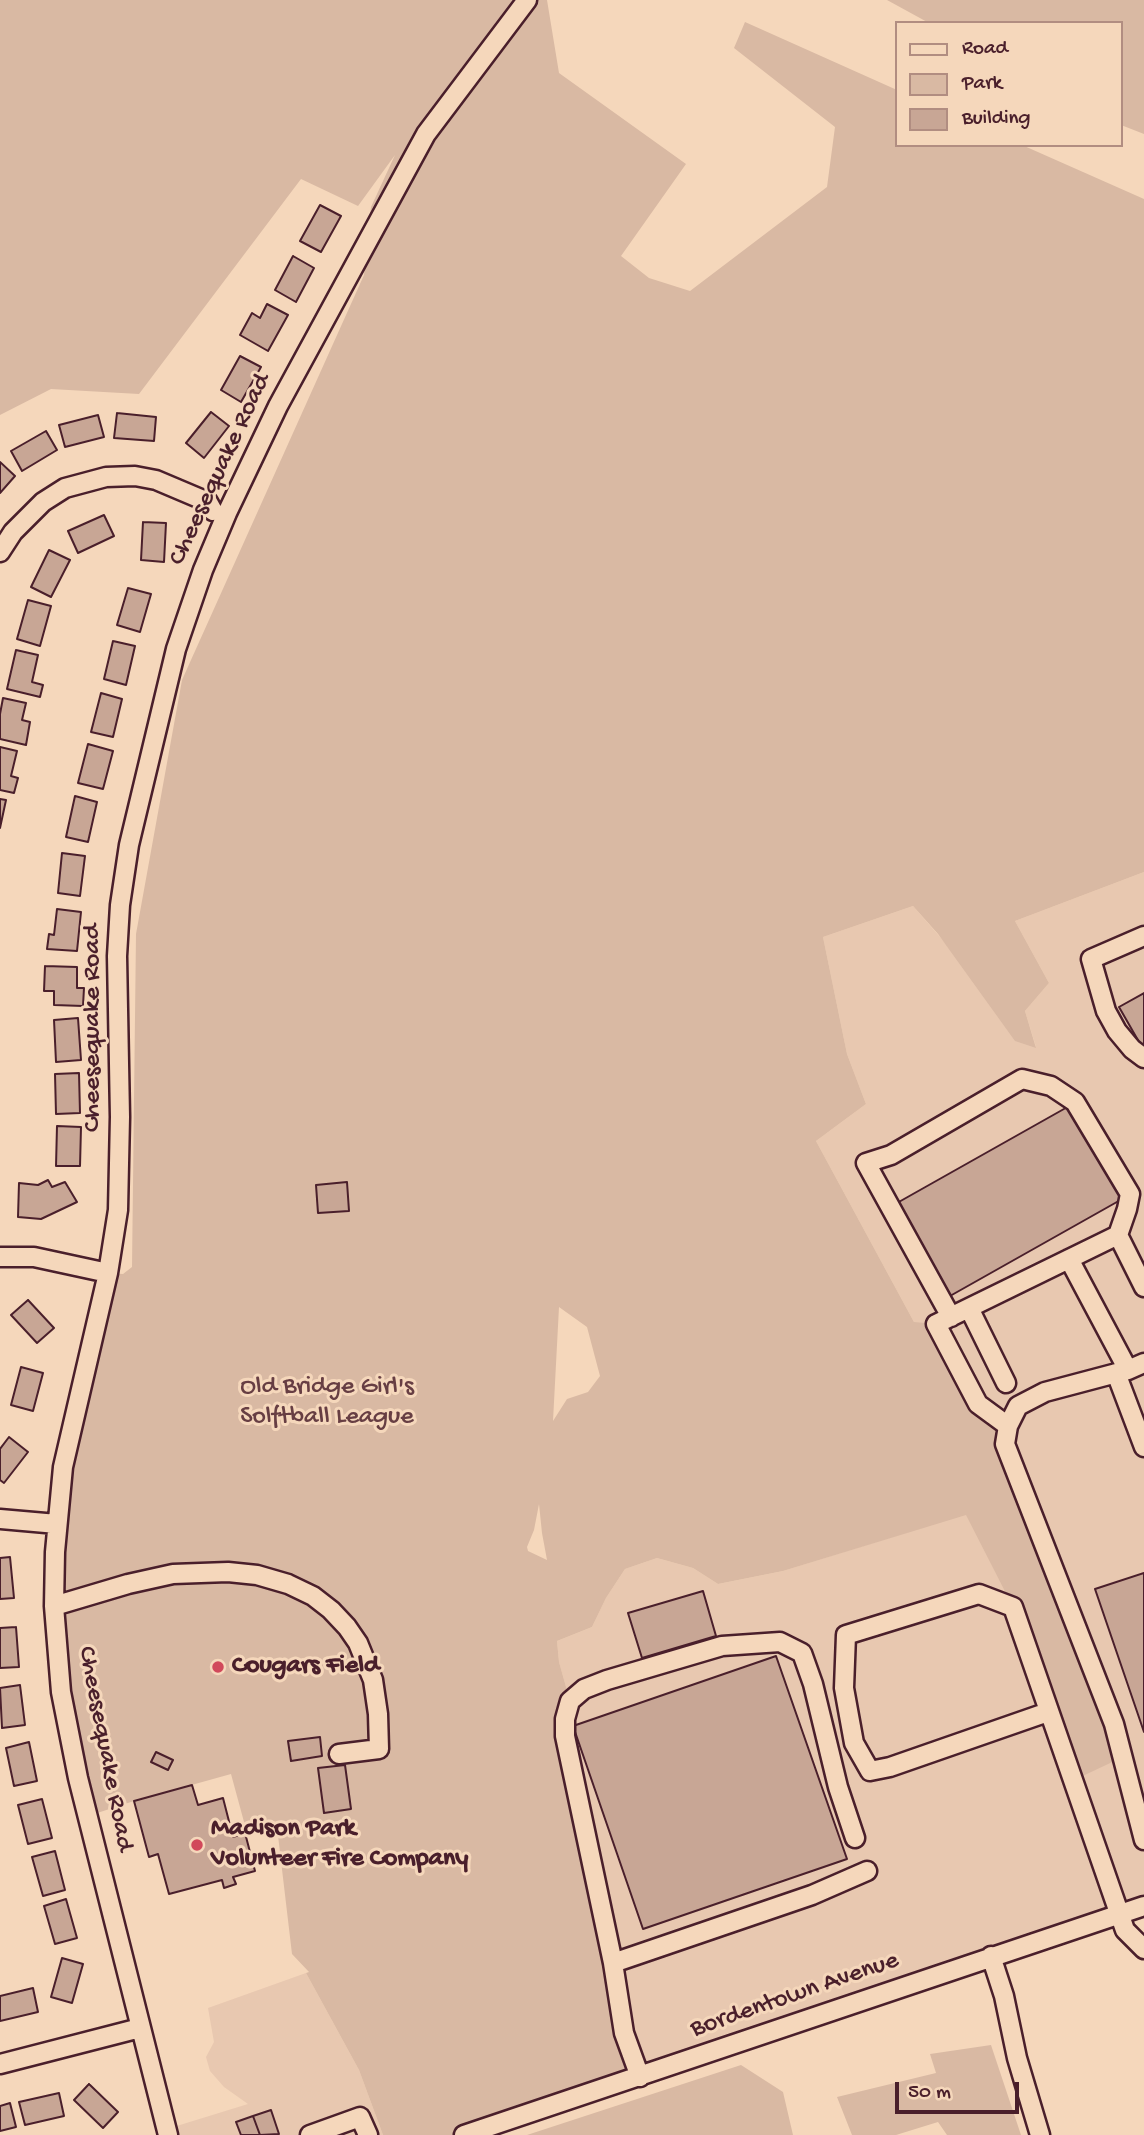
<!DOCTYPE html>
<html>
<head>
<meta charset="utf-8">
<style>
  body { margin:0 }
  #map { position:relative; width:1144px; height:2135px; overflow:hidden; background:#f5d7bb; font-family:"Gochi Hand",sans-serif }
  canvas { display:block }
  .legend { position:absolute; left:895px; top:21px; width:228px; height:126px; box-sizing:border-box; background:#f5d7bb; border:2px solid #b18d81; margin:0; padding:9px 12px; list-style:none; font-size:21px; color:#4a1f2b }
  .legend li { display:flex; align-items:center; gap:14px; height:35px }
  .legend b { width:35px; border:2px solid #b18d81 }
  .scale { position:absolute; left:895px; top:2082px; width:124px; height:32px; box-sizing:border-box; border:4px solid #4a1f2b; border-top:0; padding-left:9px; font-size:21px; line-height:24px; white-space:nowrap; color:#4a1f2b; -webkit-text-stroke:5px #f5d7bb; paint-order:stroke }
</style>
</head>
<body>
<div id="map">
<canvas width="1144" height="2135"></canvas>
<ul class="legend">
<li><b style="height:9px;background:#f5d7bb"></b>Road</li>
<li><b style="height:19px;background:#d9b9a3"></b>Park</li>
<li><b style="height:19px;background:#c8a695"></b>Building</li>
</ul>
<div class="scale">50 m</div>
</div>
<script>
const g = document.querySelector('canvas').getContext('2d');
g.lineJoin = 'round';
function fill(path, color) {
  g.fillStyle = color;
  g.fill(path, 'evenodd');
}
function poly(rows) {
  const path = new Path2D();
  for (const r of rows) {
    path.moveTo(r[0], r[1]);
    for (let i = 2; i < r.length; i += 2) path.lineTo(r[i], r[i + 1]);
  }
  return path;
}
function strokePath(path, color, width, dash) {
  g.strokeStyle = color;
  g.lineWidth = width;
  g.lineCap = dash ? 'butt' : 'round';
  g.setLineDash(dash || []);
  g.stroke(path);
}
function write(font, color, halo, rows, align = 'center') {
  g.font = font + ' "Gochi Hand",sans-serif';
  g.lineWidth = 6;
  g.setLineDash([]);
  g.textBaseline = 'middle';
  g.strokeStyle = halo;
  g.fillStyle = color;
  for (const [text, x, y, turn = 0] of rows) {
    g.save();
    g.translate(x, y);
    g.rotate((+turn || 0) * Math.PI / 180);
    g.textAlign = isNaN(turn) ? turn : align;
    if (halo) g.strokeText(text, 0, 0);
    g.fillText(text, 0, 0);
    g.restore();
  }
}
fill(poly([
  [1144,872,1144,1906,640,2077,565,1736,570,1701,559,1662,557,1641,592,1627,606,1598,625,1569,657,1558,693,1568,718,1584,783,1571,966,1514,914,1322,816,1141,866,1104,847,1054,823,937,913,906,1036,1047,1025,1011,1049,983,1015,921],
  [306,1973,359,2070,383,2135,168,2135,167,2129,248,2104,224,2087,210,2071,206,2057,214,2042,208,2008]
]), '#e8c8b0');
fill(poly([
  [0,0,547,0,559,73,686,164,621,256,649,278,690,291,827,187,835,127,734,48,745,22,897,90,897,145,1022,145,1144,199,1144,872,1015,921,1049,983,1025,1011,1036,1048,1015,1041,938,934,913,906,823,937,847,1054,866,1104,816,1141,914,1322,936,1324,978,1404,1008,1426,1005,1444,1123,1757,1072,1781,1013,1607,966,1515,783,1571,718,1584,693,1568,657,1558,625,1569,606,1598,592,1627,557,1641,559,1662,570,1701,565,1719,640,2077,464,2135,383,2135,359,2070,306,1973,309,1972,292,1954,277,1827,247,1833,231,1774,134,1801,88,1816,78,1778,55,1551,108,1273,123,1274,132,1267,136,934,182,680,364,275,371,207,395,155,358,206,301,179,139,394,51,389,0,415],
  [559,1307,587,1327,600,1376,588,1392,567,1399,553,1421],
  [539,1504,542,1533,547,1560,528,1551,527,1547,534,1530],
  [887,0,1144,0,1144,134,1121,125,1121,23,929,23],
  [991,2045,1021,2135,947,2135,938,2122,896,2135,852,2135,837,2097,936,2073,930,2054],
  [741,2065,783,2092,793,2135,527,2135]
]), '#d9b9a3');
const building = poly([
  [320,205,341,216,321,252,300,241,320,205],
  [293,256,314,268,296,302,275,290,293,256],
  [267,304,288,315,268,351,240,335,252,313,260,318,267,304],
  [240,356,261,367,241,402,221,390,240,356],
  [211,412,229,426,204,458,186,443,211,412],
  [117,413,156,417,154,441,114,438,117,413],
  [98,415,104,437,65,447,59,425,98,415],
  [46,431,57,450,22,471,11,451,46,431],
  [0,462,15,476,0,493,0,462],
  [104,515,114,536,78,553,68,531,104,515],
  [143,522,166,523,164,562,141,560,143,522],
  [49,550,70,560,51,597,31,587,49,550],
  [128,588,151,594,140,632,117,625,128,588],
  [28,600,51,606,40,646,17,639,28,600],
  [113,641,135,646,126,685,104,679,113,641],
  [16,650,38,655,32,682,43,685,40,697,7,689,16,650],
  [101,693,122,699,113,737,91,732,101,693],
  [3,698,26,703,22,720,30,722,26,745,0,739,0,714,3,698],
  [88,744,113,751,103,789,78,783,88,744],
  [0,747,17,751,11,776,18,778,14,793,0,790,0,747],
  [75,796,97,802,88,842,66,837,75,796],
  [0,799,6,800,0,828,0,799],
  [62,853,85,856,80,896,58,893,62,853],
  [57,909,81,912,77,951,47,949,49,934,54,935,57,909],
  [45,966,77,967,77,988,84,988,83,1006,54,1005,54,991,44,991,45,966],
  [1144,993,1144,1048,1143,1049,1119,1007,1144,993],
  [78,1018,81,1060,56,1062,54,1020,78,1018],
  [79,1073,80,1113,56,1114,55,1074,79,1073],
  [1071,1105,1124,1198,950,1296,897,1203,1071,1105],
  [57,1126,81,1127,80,1166,56,1166,57,1126],
  [48,1180,52,1187,65,1182,77,1202,41,1219,18,1217,19,1183,38,1185,48,1180],
  [347,1182,349,1211,318,1213,316,1185,347,1182],
  [28,1300,54,1328,37,1343,11,1315,28,1300],
  [21,1367,43,1373,33,1411,11,1405,21,1367],
  [9,1437,28,1452,4,1483,0,1480,0,1449,9,1437],
  [10,1557,14,1598,0,1599,0,1558,10,1557],
  [1144,1573,1144,1732,1095,1589,1144,1573],
  [703,1591,716,1636,642,1658,628,1613,703,1591],
  [16,1627,19,1667,0,1668,0,1628,16,1627],
  [776,1656,847,1859,643,1929,573,1726,776,1656],
  [20,1685,25,1725,2,1728,0,1688,20,1685],
  [320,1737,322,1756,291,1761,288,1741,320,1737],
  [29,1742,37,1781,14,1786,6,1748,29,1742],
  [156,1752,173,1760,168,1770,151,1762,156,1752],
  [345,1765,351,1809,324,1813,318,1768,345,1765],
  [192,1785,198,1805,223,1798,233,1837,245,1833,255,1871,233,1877,236,1884,224,1888,222,1880,169,1894,158,1854,149,1857,134,1801,192,1785],
  [42,1799,52,1838,28,1844,18,1805,42,1799],
  [55,1851,65,1890,43,1896,32,1857,55,1851],
  [66,1899,77,1938,55,1944,44,1906,66,1899],
  [62,1958,83,1964,72,2003,51,1997,62,1958],
  [33,1988,38,2012,0,2021,0,1996,33,1988],
  [89,2084,118,2112,103,2128,74,2100,89,2084],
  [59,2093,64,2116,25,2125,19,2102,59,2093],
  [10,2103,16,2127,0,2131,0,2106,10,2103],
  [271,2110,279,2134,260,2135,253,2116,271,2110],
  [253,2116,260,2135,241,2135,236,2122,253,2116]
]);
fill(building, '#c8a695');
strokePath(building, '#4a1f2b', 2);
const minor = poly([
  [0,552,13,532,43,502,65,488,106,477,135,476,156,480,208,502,213,511],
  [1144,936,1091,959,1106,1011,1117,1031,1132,1049,1144,1058],
  [0,1257,34,1257,108,1273],
  [1069,1259,1128,1370],
  [969,1308,1006,1383],
  [951,1317,866,1163,891,1155,1022,1079,1051,1086,1075,1102,1130,1194,1127,1209,1118,1235],
  [1144,1363,1128,1370,1045,1392,1018,1406,1008,1426,1005,1444,1114,1724,1144,1840],
  [1116,1373,1144,1447],
  [1008,1426,978,1404,936,1324,1118,1235,1144,1287],
  [0,1519,57,1524],
  [54,1606,128,1584,173,1574,228,1572,257,1575,288,1584,313,1596,331,1610,347,1627,358,1643,373,1680,378,1714,379,1749,339,1754],
  [1048,1712,890,1767,870,1771,854,1743,844,1688,846,1635,979,1594,1013,1607,1125,1930,1144,1949],
  [991,1956,1004,1996,1017,2058,1040,2135],
  [613,1963,812,1895,867,1871],
  [0,2064,140,2028],
  [640,2077,624,2033,613,1963,565,1736,565,1719,570,1701,584,1689,607,1680,722,1646,780,1642,802,1653,813,1684,838,1787,855,1838],
  [168,2135,78,1778,61,1692,54,1606,55,1552,63,1467,108,1273,118,1210,120,1117,117,956,120,905,129,845,176,649,203,570,227,513,278,406,426,134,527,0],
  [310,2135,360,2117,368,2135],
  [464,2135,1144,1906]
]);
strokePath(minor, '#4a1f2b', 23);
strokePath(minor, '#f5d7bb', 18);
for (const [x, y, r, color] of [
  [218,1667,7,"#d1495b"],
  [197,1845,7,"#d1495b"]
]) {
  const dot = new Path2D();
  dot.arc(x, y, r, 0, 2 * Math.PI);
  g.fillStyle = color;
  g.fill(dot);
  strokePath(dot, '#f5d7bb', 2.5);
}
write('26px', '#4a1f2b', '#f5d7bb', [
  ["Cheesequake Road",221,470,-65],
  ["Cheesequake Road",94,1028,-90],
  ["Cheesequake Road",104,1749,79],
  ["Bordentown Avenue",795,1996,-19]
]);
write('26px', '#673e43', '#f5d7bb', [
  ["Old Bridge Girl's",327,1388],
  ["Solftball League",327,1418]
]);
write('bold 26px', '#4a1f2b', '#f5d7bb', [
  ["Cougars Field",232,1667],
  ["Madison Park",211,1830],
  ["Volunteer Fire Company",211,1860]
], 'left');
</script>
</body>
</html>
